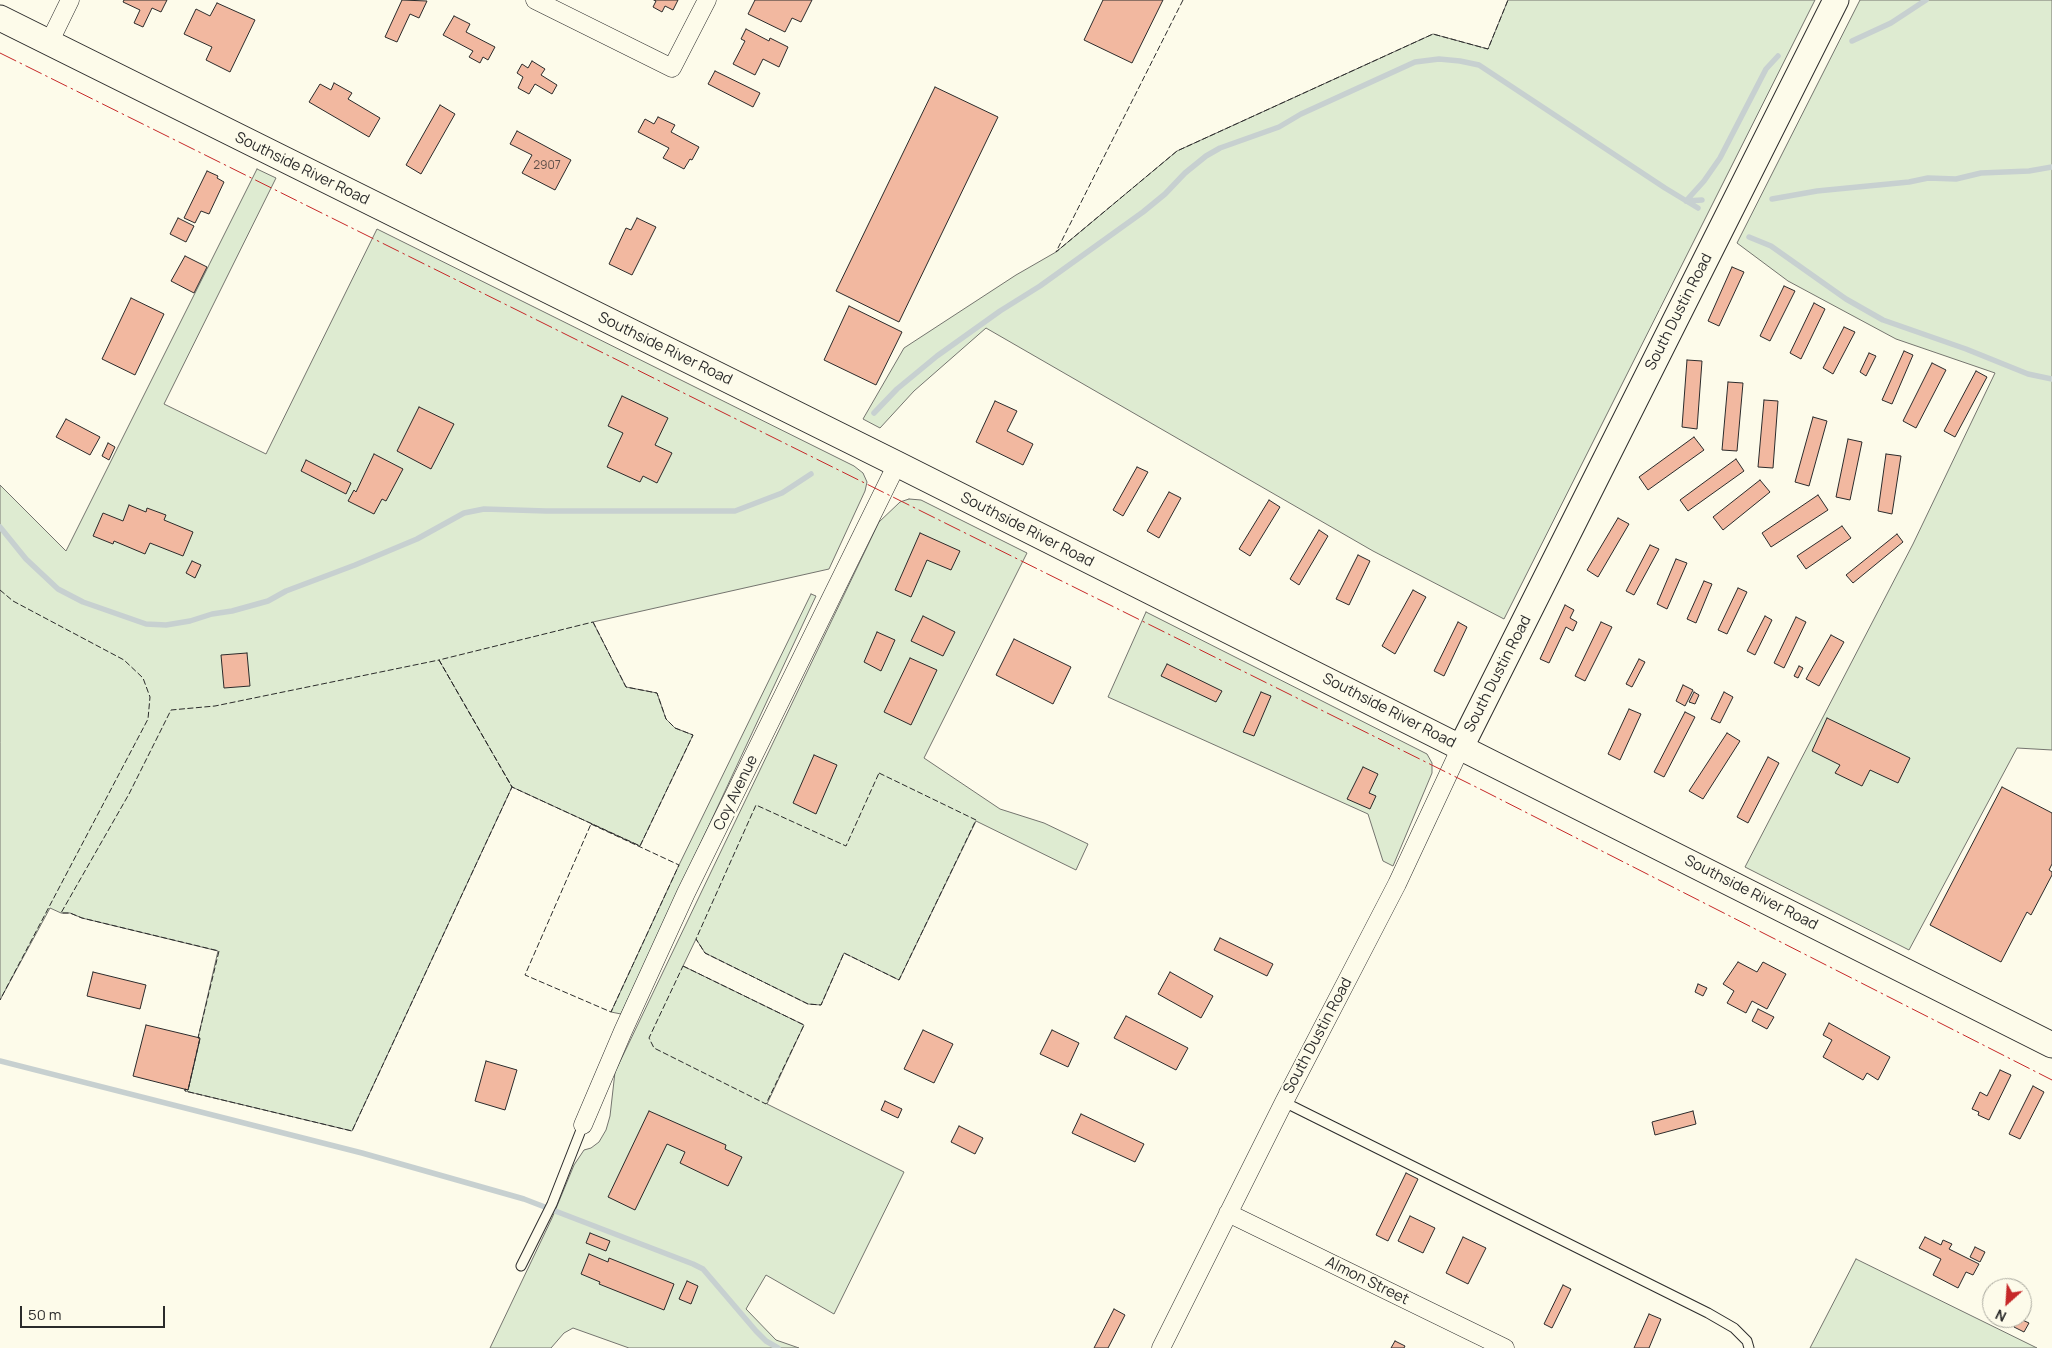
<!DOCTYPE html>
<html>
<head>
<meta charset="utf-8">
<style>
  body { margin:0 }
  #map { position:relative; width:2052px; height:1348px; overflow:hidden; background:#fdfbea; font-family:Manrope,sans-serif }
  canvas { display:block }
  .north { position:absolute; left:1982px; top:1278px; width:50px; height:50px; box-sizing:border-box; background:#fdfbea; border:1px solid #a9a89e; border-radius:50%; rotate:206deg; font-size:14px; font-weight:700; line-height:20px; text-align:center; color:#2b2b2b }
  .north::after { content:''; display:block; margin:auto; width:18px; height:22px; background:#c62828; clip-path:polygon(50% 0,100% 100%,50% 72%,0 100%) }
  .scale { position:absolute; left:20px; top:1306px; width:145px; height:22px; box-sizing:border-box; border:2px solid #2b2b2b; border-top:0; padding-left:6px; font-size:15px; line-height:18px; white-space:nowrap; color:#2b2b2b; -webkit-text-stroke:4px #fdfbea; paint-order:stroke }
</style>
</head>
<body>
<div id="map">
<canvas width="2052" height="1348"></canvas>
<div class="north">N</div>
<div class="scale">50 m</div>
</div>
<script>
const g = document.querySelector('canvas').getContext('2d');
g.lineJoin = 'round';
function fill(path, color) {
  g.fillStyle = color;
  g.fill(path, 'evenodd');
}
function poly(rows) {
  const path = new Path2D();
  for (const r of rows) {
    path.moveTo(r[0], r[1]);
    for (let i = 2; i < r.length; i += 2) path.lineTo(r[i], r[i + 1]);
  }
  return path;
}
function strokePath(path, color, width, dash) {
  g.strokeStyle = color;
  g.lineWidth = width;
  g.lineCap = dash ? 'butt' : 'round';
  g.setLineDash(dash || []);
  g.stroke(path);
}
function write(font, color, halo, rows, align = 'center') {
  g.font = font + ' Manrope,sans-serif';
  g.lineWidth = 4;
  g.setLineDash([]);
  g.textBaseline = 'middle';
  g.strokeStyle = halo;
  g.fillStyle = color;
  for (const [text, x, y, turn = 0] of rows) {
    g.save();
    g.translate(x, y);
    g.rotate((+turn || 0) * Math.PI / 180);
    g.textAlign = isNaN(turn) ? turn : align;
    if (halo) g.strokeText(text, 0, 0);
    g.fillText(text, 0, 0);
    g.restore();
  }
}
const green = poly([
  [1508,0,1815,0,1504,619,1373,551,986,328,914,391,880,428,863,419,904,348,1016,275,1056,252,1177,151,1433,34,1488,49,1508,0],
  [1860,0,2052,0,2052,750,2017,748,1909,950,1745,867,1913,544,1995,373,1896,339,1788,281,1737,243,1860,0],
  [257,169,276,178,164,404,266,454,377,229,854,466,863,473,867,482,865,491,829,569,593,622,626,687,657,693,666,719,675,728,693,735,640,846,512,787,352,1131,185,1091,185,1089,188,1090,200,1039,198,1038,218,951,82,918,70,913,61,913,50,908,0,1000,0,485,66,551,257,169],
  [909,499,921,500,1027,553,924,758,1000,809,1044,823,1088,844,1076,870,976,821,899,980,844,953,821,1005,808,1004,705,953,696,939,683,966,804,1025,767,1104,904,1172,834,1314,766,1275,746,1309,776,1340,799,1348,629,1348,573,1328,564,1333,551,1348,490,1348,552,1218,574,1165,584,1150,591,1148,599,1142,606,1130,610,1116,615,1072,879,522,900,502,909,499],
  [811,594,816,596,621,1014,611,1012,679,865,811,594],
  [1146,612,1427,754,1432,763,1432,773,1393,866,1383,861,1368,814,1108,697,1146,612],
  [1856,1259,2037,1348,1810,1348,1856,1259]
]);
fill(green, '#deebd1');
strokePath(green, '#74746e', 1);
strokePath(poly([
  [1852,41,1891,23,1926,0],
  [1772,199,1817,191,1909,182,1928,178,1956,179,1981,173,2029,171,2052,167],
  [1686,201,1704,181,1720,158,1766,69,1778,56],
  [1686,201,1702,200],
  [1749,237,1771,246,1846,299,1883,320,1966,349,2028,374,2052,379],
  [874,413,897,389,937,356,1000,311,1040,286,1143,212,1165,194,1185,173,1206,156,1220,148,1279,127,1301,114,1415,62,1439,59,1460,61,1479,65,1665,188,1698,208],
  [0,527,26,559,58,589,83,602,146,624,166,625,190,621,212,614,232,611,268,601,286,591,355,565,417,539,464,513,484,509,546,511,735,511,782,493,811,474],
  [0,1061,362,1153,524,1199,693,1264,703,1269,756,1331,766,1341,778,1348]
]), '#c7d0d0', 5.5);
const building = poly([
  [124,0,167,0,161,12,152,8,143,27,134,23,140,10,123,2,124,0],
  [402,0,427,1,419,18,410,14,397,42,385,37,402,0],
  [654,0,678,0,673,10,665,6,662,12,653,7,656,1,654,0],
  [755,0,812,0,801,22,792,18,785,32,748,14,755,0],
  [1103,0,1163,0,1132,63,1084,40,1103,0],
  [217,3,255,20,230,72,206,60,212,47,184,34,196,9,210,16,217,3],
  [454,16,470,24,466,32,495,47,488,60,483,57,480,63,469,57,473,51,443,35,454,16],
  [746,29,769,41,770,38,788,47,779,67,763,59,755,75,733,64,745,41,741,39,746,29],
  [532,61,545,69,541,75,557,85,552,94,535,84,529,94,518,88,523,77,517,73,522,64,528,68,532,61],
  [715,71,760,93,753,107,708,84,715,71],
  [334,83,352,93,348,99,380,118,369,137,309,102,320,84,331,90,334,83],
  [935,87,998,117,899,322,836,291,935,87],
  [440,105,455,114,421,174,406,165,440,105],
  [658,117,675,125,671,132,699,147,692,160,690,159,684,169,663,158,669,148,638,132,645,119,654,124,658,117],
  [517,131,571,160,555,190,522,173,532,155,510,144,517,131],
  [207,171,218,176,217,178,224,182,209,214,201,211,195,223,184,218,207,171],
  [178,218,194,226,186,242,170,234,178,218],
  [637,218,656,227,632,275,609,264,626,228,631,230,637,218],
  [185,256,207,267,194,293,171,281,185,256],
  [1732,267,1744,272,1719,326,1708,321,1732,267],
  [1784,286,1795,291,1770,341,1760,336,1784,286],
  [131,298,164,314,135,375,102,359,131,298],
  [1814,303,1825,309,1801,359,1790,353,1814,303],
  [849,306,902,332,876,385,824,360,849,306],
  [1844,327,1855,332,1833,374,1823,368,1844,327],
  [1904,351,1913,355,1892,404,1882,400,1904,351],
  [1869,353,1876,356,1866,376,1860,372,1869,353],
  [1687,360,1702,361,1697,429,1682,427,1687,360],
  [1932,363,1946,370,1916,428,1903,421,1932,363],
  [1976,371,1987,377,1955,437,1944,431,1976,371],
  [1728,382,1743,383,1737,451,1722,450,1728,382],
  [622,396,668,418,655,445,672,453,657,483,643,476,640,482,607,467,623,433,608,426,622,396],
  [1764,400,1778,401,1773,468,1758,467,1764,400],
  [995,401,1017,411,1007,431,1033,444,1023,465,976,442,995,401],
  [419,407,454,424,431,469,397,451,419,407],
  [1813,417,1827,421,1809,486,1795,482,1813,417],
  [66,419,100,437,90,455,56,437,66,419],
  [1694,437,1704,450,1648,490,1639,477,1694,437],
  [1848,439,1862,442,1850,500,1836,497,1848,439],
  [108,443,115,447,109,460,102,456,108,443],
  [374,454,403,469,386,501,382,499,374,514,348,501,354,490,356,492,374,454],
  [1886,454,1901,456,1892,514,1878,511,1886,454],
  [1736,459,1744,471,1688,511,1680,500,1736,459],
  [306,460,351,483,346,494,301,471,306,460],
  [1137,467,1148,472,1123,516,1113,510,1137,467],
  [1760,480,1770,492,1723,530,1713,517,1760,480],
  [1169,492,1181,498,1159,538,1147,531,1169,492],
  [1818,495,1828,510,1771,547,1762,533,1818,495],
  [1269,500,1280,507,1250,556,1239,549,1269,500],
  [129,505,146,512,147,508,166,515,164,520,193,532,183,556,150,543,145,554,114,541,113,544,93,536,103,513,123,521,129,505],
  [1618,518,1629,524,1598,577,1587,570,1618,518],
  [1842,526,1851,538,1806,569,1797,556,1842,526],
  [1319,530,1328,536,1299,585,1290,579,1319,530],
  [920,533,960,551,951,570,927,560,911,597,895,590,920,533],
  [1897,534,1903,542,1853,583,1846,575,1897,534],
  [1650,545,1659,549,1634,595,1626,591,1650,545],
  [1358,555,1370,561,1349,605,1336,599,1358,555],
  [1676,559,1687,563,1667,609,1657,604,1676,559],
  [192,561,201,565,195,578,186,573,192,561],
  [1704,581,1712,584,1696,623,1687,619,1704,581],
  [1738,588,1747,592,1727,634,1718,630,1738,588],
  [1413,590,1426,597,1395,654,1382,646,1413,590],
  [1565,605,1574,610,1570,618,1577,622,1573,631,1566,627,1549,663,1540,659,1565,605],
  [923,616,955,632,943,656,911,641,923,616],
  [1765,616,1772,620,1755,655,1747,651,1765,616],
  [1796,617,1806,622,1784,668,1774,663,1796,617],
  [1458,622,1467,627,1444,676,1434,671,1458,622],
  [1601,622,1612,627,1585,681,1575,676,1601,622],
  [877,632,895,640,881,671,864,662,877,632],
  [1831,635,1844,642,1819,686,1806,679,1831,635],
  [1014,639,1071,667,1053,704,996,675,1014,639],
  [247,653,250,686,224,688,221,655,247,653],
  [910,658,937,670,911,725,884,712,910,658],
  [1639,659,1645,662,1632,687,1626,684,1639,659],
  [1167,664,1222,691,1216,702,1161,676,1167,664],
  [1799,666,1803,668,1798,678,1794,676,1799,666],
  [1683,685,1693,690,1685,706,1676,701,1683,685],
  [1261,692,1271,696,1254,736,1243,732,1261,692],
  [1694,692,1699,695,1695,704,1689,702,1694,692],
  [1724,692,1733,697,1720,723,1711,719,1724,692],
  [1629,709,1641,714,1620,760,1608,754,1629,709],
  [1685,712,1695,717,1664,777,1654,772,1685,712],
  [1827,718,1910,758,1898,783,1870,770,1862,786,1835,773,1840,765,1812,751,1827,718],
  [1727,733,1740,741,1703,799,1689,791,1727,733],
  [814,755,837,765,816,814,793,803,814,755],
  [1768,757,1779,763,1748,823,1737,817,1768,757],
  [1363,767,1378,774,1369,793,1376,796,1370,809,1347,799,1363,767],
  [2002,787,2052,813,2052,864,2049,870,2052,872,2052,875,2031,915,2027,912,2001,962,1930,925,2002,787],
  [1220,938,1273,964,1267,976,1214,950,1220,938],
  [1738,962,1757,972,1763,962,1786,974,1767,1009,1752,1001,1746,1013,1727,1003,1734,991,1723,984,1738,962],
  [93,972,146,985,140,1009,87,996,93,972],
  [1170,972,1213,996,1201,1018,1158,994,1170,972],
  [1698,984,1707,988,1703,996,1695,992,1698,984],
  [1758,1009,1774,1017,1767,1029,1752,1021,1758,1009],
  [1126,1016,1188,1048,1176,1070,1114,1038,1126,1016],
  [1829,1023,1890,1057,1878,1080,1867,1073,1863,1080,1823,1057,1832,1040,1823,1035,1829,1023],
  [146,1025,200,1038,188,1090,133,1076,146,1025],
  [923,1030,953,1044,934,1083,904,1069,923,1030],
  [1052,1030,1079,1043,1068,1067,1040,1054,1052,1030],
  [486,1061,517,1070,505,1110,475,1101,486,1061],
  [2000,1070,2011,1075,1989,1120,1978,1115,1979,1112,1972,1109,1980,1092,1987,1096,2000,1070],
  [2033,1086,2044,1092,2020,1139,2009,1134,2033,1086],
  [885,1101,902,1109,898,1118,881,1110,885,1101],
  [649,1111,726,1145,725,1149,742,1157,728,1186,680,1163,685,1152,667,1144,635,1210,608,1197,649,1111],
  [1693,1111,1696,1124,1655,1135,1652,1122,1693,1111],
  [1081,1114,1144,1144,1135,1162,1072,1133,1081,1114],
  [959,1126,983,1138,975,1154,951,1142,959,1126],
  [1406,1173,1418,1179,1388,1241,1376,1235,1406,1173],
  [1410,1216,1435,1228,1423,1253,1398,1241,1410,1216],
  [590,1233,610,1241,606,1251,586,1243,590,1233],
  [1463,1237,1486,1248,1468,1284,1446,1273,1463,1237],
  [1925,1237,1941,1245,1943,1240,1952,1244,1949,1249,1979,1264,1973,1275,1966,1272,1958,1288,1933,1275,1941,1259,1919,1248,1925,1237],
  [1975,1247,1985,1252,1980,1262,1970,1257,1975,1247],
  [589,1254,608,1262,609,1258,674,1284,664,1310,599,1284,600,1282,581,1274,589,1254],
  [687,1281,698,1286,691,1304,679,1299,687,1281],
  [1563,1285,1571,1289,1552,1328,1544,1324,1563,1285],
  [1114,1309,1125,1315,1108,1348,1094,1348,1114,1309],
  [1649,1314,1661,1319,1649,1348,1634,1348,1649,1314],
  [2000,1318,2011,1318,2007,1325,1999,1321,2000,1318],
  [2018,1318,2029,1323,2024,1332,2014,1327,2018,1318],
  [1395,1341,1405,1346,1404,1348,1391,1348,1395,1341]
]);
fill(building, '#f2b8a0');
strokePath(building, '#2b2b2b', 1);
const lane = poly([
  [1284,1102,1708,1313,1734,1328,1747,1341,1749,1348],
  [521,1266,552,1204,583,1125]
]);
const street = poly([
  [535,0,672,68,707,0],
  [49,43,70,0],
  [583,1125,623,1031,686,893,897,464],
  [1228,1213,1505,1348],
  [1161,1348,1284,1102,1397,884,1461,747]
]);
const secondary = poly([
  [0,18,897,464,2052,1045],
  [1461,747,1836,0]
]);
strokePath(lane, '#2b2b2b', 11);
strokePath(street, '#2b2b2b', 19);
strokePath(secondary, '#2b2b2b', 27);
strokePath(lane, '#fdfbea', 9);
strokePath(street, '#fdfbea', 18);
strokePath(secondary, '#fdfbea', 25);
strokePath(poly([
  [1183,0,1056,252,1177,151,1433,34,1488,49,1508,0],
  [0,590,13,601,124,660,143,678,150,697,148,719,0,1000],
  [593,622,626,687,657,693,666,719,675,728,693,735,640,846,512,787,439,660,593,622],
  [439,660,512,787,352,1131,185,1091,185,1089,188,1090,200,1038,198,1038,219,951,82,918,70,913,61,913,129,794,171,710,215,706,439,660],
  [879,773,976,820,899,980,844,953,821,1005,808,1004,705,953,696,939,756,805,846,846,879,773],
  [591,824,679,865,611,1012,525,975,591,824],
  [683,966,804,1025,766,1104,654,1048,649,1038,683,966]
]), '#2b2b2b', 1, [6, 2.5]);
strokePath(poly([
  [0,53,1484,791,2052,1080]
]), '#c62828', 1, [18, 4, 2.5, 4]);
write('12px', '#5d4e48', null, [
  ["2907",547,166]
]);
write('15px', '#2b2b2b', '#fdfbea', [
  ["Southside River Road",302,169,26],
  ["South Dustin Road",1679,312,-63],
  ["Southside River Road",665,349,26],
  ["Southside River Road",1027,530,27],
  ["South Dustin Road",1498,674,-63],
  ["Southside River Road",1389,711,27],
  ["Coy Avenue",736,793,-64],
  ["Southside River Road",1751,893,27],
  ["South Dustin Road",1318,1036,-62],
  ["Almon Street",1367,1281,26]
]);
</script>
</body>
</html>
